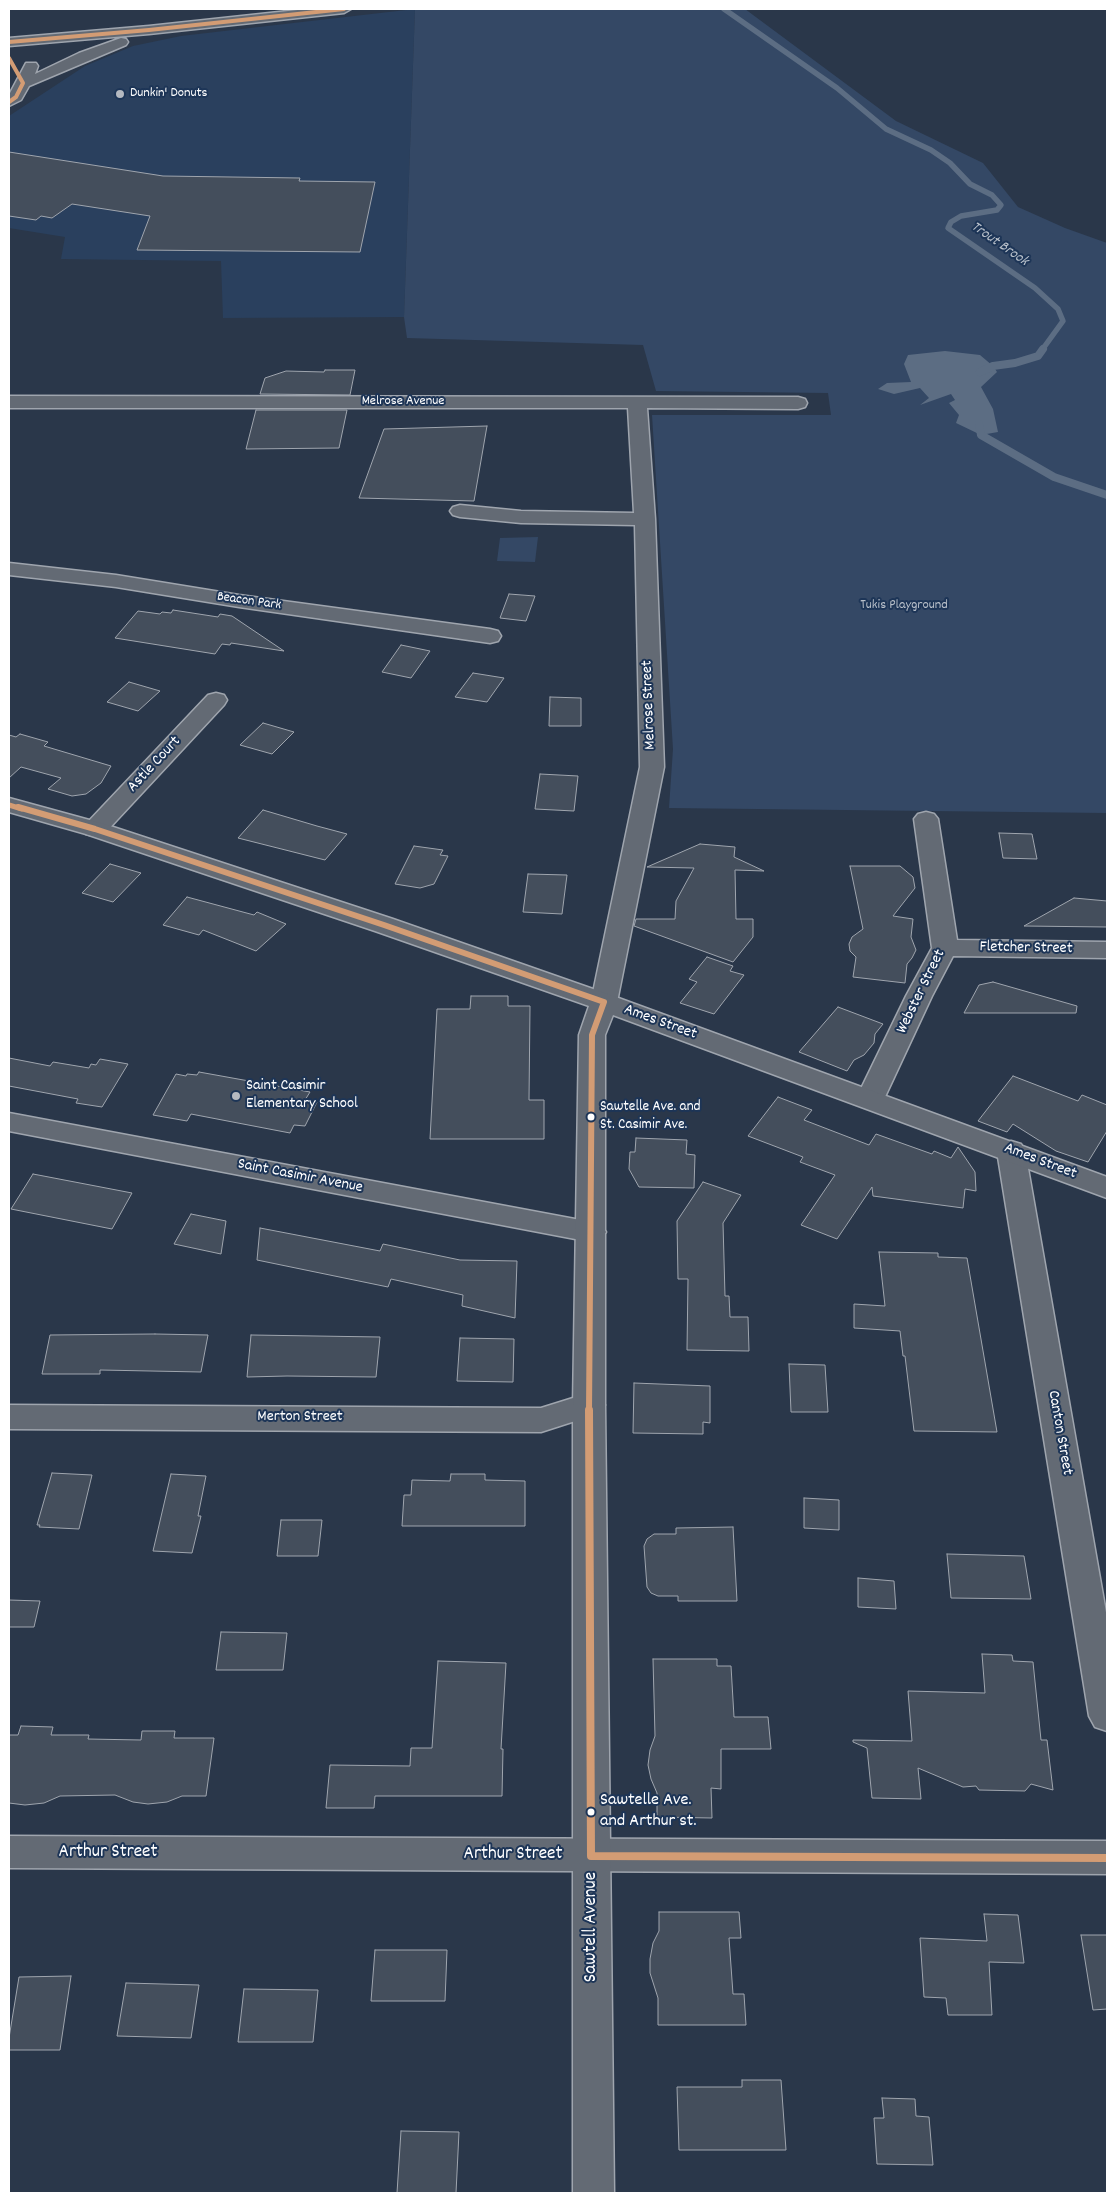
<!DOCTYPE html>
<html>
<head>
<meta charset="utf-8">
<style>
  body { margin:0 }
  #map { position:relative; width:1116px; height:2202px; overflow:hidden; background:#2a374a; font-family:Dekko,sans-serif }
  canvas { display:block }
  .frame { position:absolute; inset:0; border:10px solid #fff; pointer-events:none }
</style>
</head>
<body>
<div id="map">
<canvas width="1116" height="2202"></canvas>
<div class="frame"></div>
</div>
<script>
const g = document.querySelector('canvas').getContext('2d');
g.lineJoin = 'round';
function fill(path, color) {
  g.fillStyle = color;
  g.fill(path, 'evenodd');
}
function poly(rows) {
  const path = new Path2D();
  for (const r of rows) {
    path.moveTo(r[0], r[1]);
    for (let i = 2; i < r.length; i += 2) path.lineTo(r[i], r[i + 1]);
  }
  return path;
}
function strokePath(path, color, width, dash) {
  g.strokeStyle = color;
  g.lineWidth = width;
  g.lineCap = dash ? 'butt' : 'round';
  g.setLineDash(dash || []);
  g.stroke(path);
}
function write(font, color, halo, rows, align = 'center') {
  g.font = font + ' Dekko,sans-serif';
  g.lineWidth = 4;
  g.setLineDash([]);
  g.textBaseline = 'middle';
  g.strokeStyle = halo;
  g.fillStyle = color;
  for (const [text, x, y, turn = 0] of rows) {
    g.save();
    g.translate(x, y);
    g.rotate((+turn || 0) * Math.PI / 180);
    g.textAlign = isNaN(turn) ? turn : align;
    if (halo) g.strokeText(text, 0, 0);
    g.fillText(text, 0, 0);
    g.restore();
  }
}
fill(poly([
  [415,9,404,317,223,318,221,261,61,259,65,237,9,228,9,116,85,66,133,46,181,36]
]), '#2a405e');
fill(poly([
  [415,9,745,9,896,121,983,163,1018,207,1065,228,1107,243,1107,813,669,808,673,749,652,415,831,415,828,393,656,391,643,345,407,338,404,317],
  [538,537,535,562,497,561,500,538]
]), '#344865');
fill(poly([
  [945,351,980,355,993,366,997,372,981,387,993,409,998,432,981,435,956,423,959,415,949,403,955,400,951,394,920,405,929,398,920,388,894,394,878,389,887,383,911,382,904,364,908,355]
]), '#5c6d83');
strokePath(poly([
  [724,9,837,88,886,129,931,150,950,163,970,184,992,195,1001,205,997,210,961,216,951,222,948,228,1035,288,1058,309,1063,321,1042,350]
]), '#5c6d83', 5.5);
strokePath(poly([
  [980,372,993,366,1015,363,1038,356,1043,349],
  [979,424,981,435,1054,477,1107,495]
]), '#5c6d83', 8);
const building = poly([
  [9,152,163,176,300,178,299,181,375,182,360,252,137,250,150,216,72,204,52,218,41,216,36,220,9,216,9,152],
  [325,370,355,370,350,395,260,394,265,378,286,371,324,372,325,370],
  [256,410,347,410,339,448,246,449,256,410],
  [487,426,474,501,359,498,384,429,487,426],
  [509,594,535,596,526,621,500,618,509,594],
  [173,610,218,617,220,614,232,616,284,651,231,643,230,645,222,644,215,654,115,638,138,611,160,614,162,612,171,613,173,610],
  [401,645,430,651,411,678,382,672,401,645],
  [473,673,504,678,487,702,455,697,473,673],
  [129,682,160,691,138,711,107,702,129,682],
  [550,697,581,698,581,726,549,726,550,697],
  [263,723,294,732,272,754,240,745,263,723],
  [20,734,48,742,44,746,111,766,101,783,86,794,72,796,48,789,61,778,21,767,9,778,9,735,16,737,20,734],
  [540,774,578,776,574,811,535,809,540,774],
  [263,810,317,826,347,834,325,860,238,838,263,810],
  [999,833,1032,834,1037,859,1003,858,999,833],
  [700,844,735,847,734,857,764,871,735,870,736,919,753,919,753,937,733,962,634,926,636,919,675,919,676,901,694,868,647,867,700,844],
  [414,846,443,850,440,855,448,856,434,884,420,888,395,884,414,846],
  [110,864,141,873,113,902,82,893,110,864],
  [850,866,900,866,913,877,915,888,893,916,913,919,911,937,916,950,912,958,907,964,905,983,853,977,856,957,850,951,849,944,852,937,863,929,850,866],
  [528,874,567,875,562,914,523,912,528,874],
  [187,897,254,915,257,912,286,924,256,951,203,930,199,935,163,925,187,897],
  [1074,898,1107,901,1107,927,1024,926,1074,898],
  [707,957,733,966,730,971,744,975,714,1014,680,1003,697,982,689,979,707,957],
  [993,982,1077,1006,1076,1013,964,1013,979,985,993,982],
  [471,996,508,996,508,1006,530,1006,529,1100,544,1100,544,1139,430,1139,437,1009,470,1009,471,996],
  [838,1007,883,1024,875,1034,874,1043,864,1055,854,1060,847,1071,799,1052,838,1007],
  [9,1058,50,1066,53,1062,89,1068,91,1064,96,1065,100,1059,128,1064,102,1107,76,1103,78,1099,9,1086,9,1058],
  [199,1072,310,1092,305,1100,317,1102,305,1126,294,1125,290,1133,191,1114,187,1121,153,1115,176,1074,186,1076,187,1074,197,1075,199,1072],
  [1013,1076,1078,1101,1082,1095,1107,1105,1107,1131,1088,1162,1056,1151,1013,1124,1007,1132,978,1121,1013,1076],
  [778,1097,812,1110,804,1120,869,1145,876,1134,932,1154,934,1151,951,1158,958,1147,975,1172,976,1191,965,1189,963,1208,873,1196,872,1187,837,1239,801,1225,835,1175,800,1162,803,1157,748,1136,778,1097],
  [636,1138,687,1140,686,1154,695,1155,694,1188,639,1187,629,1169,630,1152,635,1152,636,1138],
  [33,1174,132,1193,112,1229,11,1209,33,1174],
  [703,1182,741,1195,723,1223,725,1296,729,1296,730,1317,748,1317,749,1351,687,1350,688,1279,678,1279,677,1221,703,1182],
  [191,1214,226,1221,221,1254,174,1244,191,1214],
  [260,1228,380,1251,383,1244,460,1260,517,1261,515,1318,462,1306,463,1295,391,1279,388,1287,257,1260,260,1228],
  [879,1252,938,1253,938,1257,967,1258,997,1432,914,1431,905,1356,903,1356,900,1331,854,1328,854,1304,885,1306,879,1252],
  [155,1334,208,1335,201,1372,100,1370,100,1374,42,1374,50,1335,155,1334],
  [251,1335,380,1337,376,1377,287,1376,247,1377,251,1335],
  [460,1338,514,1339,513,1382,457,1381,460,1338],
  [789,1364,825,1365,828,1412,791,1412,789,1364],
  [634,1383,710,1386,710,1423,703,1422,703,1434,633,1433,634,1383],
  [52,1473,92,1475,79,1529,39,1527,40,1525,37,1525,52,1473],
  [171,1474,206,1476,198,1516,201,1516,192,1553,153,1551,171,1474],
  [451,1474,485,1474,485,1480,525,1481,525,1526,402,1526,404,1495,411,1495,412,1480,450,1481,451,1474],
  [804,1498,839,1500,839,1530,804,1528,804,1498],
  [281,1520,322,1520,318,1556,277,1556,281,1520],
  [733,1527,737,1601,678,1601,678,1596,658,1596,651,1593,647,1587,644,1546,647,1539,654,1534,676,1534,676,1528,733,1527],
  [947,1554,1024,1556,1031,1599,951,1598,947,1554],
  [858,1578,894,1581,896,1609,858,1607,858,1578],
  [9,1600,40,1601,34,1627,9,1627,9,1600],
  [221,1632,287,1633,283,1670,216,1670,221,1632],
  [982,1654,1012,1655,1013,1661,1033,1662,1041,1740,1047,1740,1053,1790,1031,1784,1025,1791,979,1790,976,1786,963,1787,918,1768,921,1799,872,1798,867,1748,853,1742,853,1740,912,1741,908,1691,985,1693,982,1654],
  [653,1659,717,1659,717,1666,731,1666,734,1717,768,1717,771,1749,721,1749,721,1789,711,1788,712,1818,657,1817,657,1793,651,1779,648,1765,650,1750,655,1736,653,1659],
  [438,1661,506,1663,501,1749,503,1749,502,1796,375,1796,374,1808,326,1808,330,1765,410,1766,411,1748,432,1748,438,1661],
  [21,1726,53,1727,51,1735,89,1735,88,1739,141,1740,142,1731,175,1731,174,1738,214,1738,206,1796,182,1796,167,1802,148,1804,133,1802,115,1795,60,1796,44,1803,25,1805,9,1803,9,1735,18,1735,21,1726],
  [659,1912,739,1912,741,1938,729,1938,733,1994,744,1994,746,2025,658,2025,658,1998,650,1973,650,1959,653,1943,659,1931,659,1912],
  [984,1914,1018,1915,1024,1963,989,1962,992,2015,948,2015,946,1998,924,1997,920,1938,987,1941,984,1914],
  [1081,1935,1107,1935,1107,2009,1093,2010,1081,1935],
  [375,1950,447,1950,445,2001,371,2001,375,1950],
  [71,1976,60,2050,9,2050,9,2038,19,1977,71,1976],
  [126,1983,199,1985,191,2038,117,2036,126,1983],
  [244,1989,318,1990,313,2042,238,2042,244,1989],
  [742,2080,781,2080,786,2150,679,2150,677,2087,742,2087,742,2080],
  [882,2098,915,2099,916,2116,929,2117,933,2165,877,2164,874,2118,884,2118,882,2098],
  [401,2131,459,2132,456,2193,397,2193,401,2131]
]);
fill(building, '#444e5c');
strokePath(building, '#9fa5ae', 1);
const street = poly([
  [9,396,798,397,805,399,807,403,805,407,798,409,647,408,655,519,664,767,617,1002,613,1008,604,1010,595,1008,591,1002,640,767,635,525,521,523,460,517,453,515,450,511,453,507,460,505,521,511,634,513,628,408,9,408,9,396],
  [9,563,116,575,239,595,490,629,498,631,501,636,498,641,490,643,239,607,116,587,9,575,9,563],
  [216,693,224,695,227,700,224,705,104,834,95,836,86,834,83,829,86,824,208,695,216,693],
  [926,812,934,814,938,819,957,940,1107,942,1107,958,953,956,932,996,884,1099,880,1105,870,1108,860,1105,856,1099,906,996,932,948,914,819,918,814,926,812],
  [9,1113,591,1222,601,1225,606,1232,601,1239,591,1242,9,1131,9,1113],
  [1011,1141,1021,1144,1025,1151,1107,1618,1107,1731,1095,1727,1089,1716,997,1151,1001,1144,1011,1141],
  [589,1393,600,1397,605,1405,600,1413,541,1432,9,1429,9,1405,541,1408,589,1393],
  [9,1836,1107,1841,1107,1874,9,1868,9,1836]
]);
const secondary = poly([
  [307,9,351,9,344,13,149,34,9,46,9,38,149,26,307,9],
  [121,38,126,39,128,42,126,45,29,86,21,100,9,106,9,95,26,63,36,63,38,66,35,74,79,53,121,38],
  [9,798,104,824,393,919,613,996,1107,1177,1107,1198,613,1015,605,1035,605,1405,614,2193,573,2193,573,1405,579,1035,589,1006,375,931,86,834,9,812,9,798]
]);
strokePath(street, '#9fa5ae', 3);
strokePath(secondary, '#9fa5ae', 3);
fill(street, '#636a74');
fill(secondary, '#636a74');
strokePath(poly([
  [9,42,149,30,344,9],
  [9,58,23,83,16,97,9,102]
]), '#d39c74', 4);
strokePath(poly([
  [9,805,22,809]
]), '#d39c74', 5);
strokePath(poly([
  [18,807,95,829,384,925,604,1002,592,1035,589,1411]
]), '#d39c74', 6);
strokePath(poly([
  [589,1410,591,1856,1107,1858]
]), '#d39c74', 8);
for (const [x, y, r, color] of [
  [120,94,5,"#b4b9c0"],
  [236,1096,5,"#b4b9c0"],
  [591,1117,4.5,"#fff"],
  [591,1812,4.5,"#fff"]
]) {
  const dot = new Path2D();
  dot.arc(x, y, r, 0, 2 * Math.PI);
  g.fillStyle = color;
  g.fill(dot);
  strokePath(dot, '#1d3557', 2);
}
write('14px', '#fff', '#1d3557', [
  ["Dunkin' Donuts",130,94]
], 'left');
write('14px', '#fff', '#1d3557', [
  ["Melrose Avenue",403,402],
  ["Beacon Park",249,602,8]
]);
write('14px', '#b9c0ca', '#1d3557', [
  ["Tukis Playground",904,606]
]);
write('italic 15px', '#b8c0ca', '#1d3557', [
  ["Trout Brook",999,245,35]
]);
write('15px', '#fff', '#1d3557', [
  ["Sawtelle Ave. and",600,1108],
  ["St. Casimir Ave.",600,1126]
], 'left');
write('16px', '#fff', '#1d3557', [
  ["Melrose Street",650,705,-92],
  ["Astle Court",155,765,-47],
  ["Fletcher Street",1026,949,1],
  ["Webster Street",922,992,-64],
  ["Ames Street",660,1023,20],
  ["Ames Street",1040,1162,21],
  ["Saint Casimir Avenue",300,1177,11],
  ["Merton Street",300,1418],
  ["Canton Street",1059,1433,80]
]);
write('16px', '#fff', '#1d3557', [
  ["Saint Casimir",246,1087],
  ["Elementary School",246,1105]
], 'left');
write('18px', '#fff', '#1d3557', [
  ["Sawtelle Ave.",600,1802],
  ["and Arthur st.",600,1823]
], 'left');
write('19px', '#fff', '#1d3557', [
  ["Arthur Street",108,1853],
  ["Arthur Street",513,1855],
  ["Sawtell Avenue",592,1927,-90]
]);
</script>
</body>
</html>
